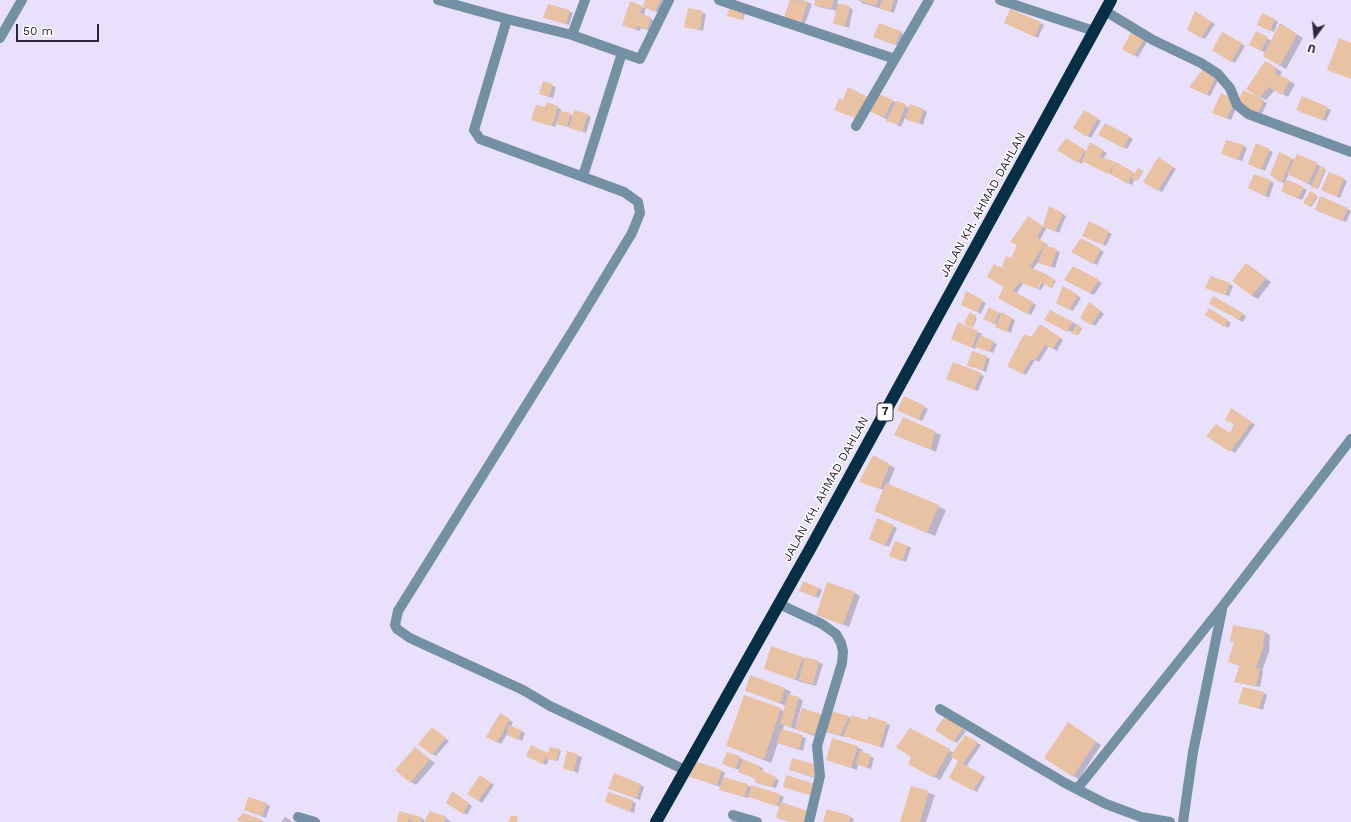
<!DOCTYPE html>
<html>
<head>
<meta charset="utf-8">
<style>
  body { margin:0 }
  #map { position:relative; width:1351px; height:822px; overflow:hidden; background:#e9e1fc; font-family:"Work Sans",sans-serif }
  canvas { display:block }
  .north { position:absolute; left:1295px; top:16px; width:40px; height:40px; -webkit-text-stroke:3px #fff; paint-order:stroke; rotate:195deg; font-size:11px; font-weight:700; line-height:16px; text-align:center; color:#2d2839 }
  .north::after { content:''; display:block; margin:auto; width:14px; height:18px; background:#2d2839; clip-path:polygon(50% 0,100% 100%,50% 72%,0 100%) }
  .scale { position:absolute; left:16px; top:24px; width:83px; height:18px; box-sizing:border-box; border:2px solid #2d2839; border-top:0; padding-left:5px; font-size:12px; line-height:14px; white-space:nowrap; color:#2d2839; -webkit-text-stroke:3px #fff; paint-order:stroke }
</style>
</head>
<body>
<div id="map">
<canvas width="1351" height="822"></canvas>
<div class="north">U</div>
<div class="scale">50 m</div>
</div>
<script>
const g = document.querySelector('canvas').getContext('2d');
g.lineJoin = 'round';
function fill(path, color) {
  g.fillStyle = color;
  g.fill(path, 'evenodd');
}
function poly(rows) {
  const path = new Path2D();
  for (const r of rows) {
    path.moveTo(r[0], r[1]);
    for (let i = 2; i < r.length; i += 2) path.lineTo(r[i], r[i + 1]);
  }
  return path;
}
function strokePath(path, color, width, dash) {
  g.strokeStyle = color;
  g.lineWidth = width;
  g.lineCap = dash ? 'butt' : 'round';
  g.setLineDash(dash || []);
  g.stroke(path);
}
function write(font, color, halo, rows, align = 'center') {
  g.font = font + ' "Work Sans",sans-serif';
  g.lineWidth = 3;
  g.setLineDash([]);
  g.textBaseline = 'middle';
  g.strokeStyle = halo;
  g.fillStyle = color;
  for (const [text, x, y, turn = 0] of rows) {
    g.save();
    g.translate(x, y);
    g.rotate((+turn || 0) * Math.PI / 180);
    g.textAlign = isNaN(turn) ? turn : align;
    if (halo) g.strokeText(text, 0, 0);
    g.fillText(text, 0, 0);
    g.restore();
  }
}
fill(poly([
  [646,0,664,0,659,13,646,7,644,16,654,20,650,31,641,28,640,31,623,25,642,7,644,8],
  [791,0,802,0,812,4,805,24,785,16],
  [816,0,838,0,837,4,853,9,849,28,834,22,837,11,819,7,815,5],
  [859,0,898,0,894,13,862,3],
  [548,5,573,13,569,25,548,19],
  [688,9,706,14,703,31,685,26],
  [745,13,743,20,729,16],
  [1196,13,1215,24,1205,39,1188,30],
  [1275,20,1278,22,1274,32,1262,26],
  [1040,23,1044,25,1038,38,1009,24],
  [880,24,904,34,899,46,875,37],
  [1286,27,1303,38,1286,69,1264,56,1266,53,1254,47,1256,33,1272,41],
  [1223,33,1245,46,1235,63,1213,50],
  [1135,34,1147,42,1138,57,1123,49],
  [1265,62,1282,72,1280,76,1295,84,1288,97,1275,90,1266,100,1260,97],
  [1203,70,1220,77,1210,96,1194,89],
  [543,82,556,87,553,98,540,94],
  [1243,92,1267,103,1261,116,1238,104,1231,120,1214,113,1222,95,1239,103],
  [868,98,893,101,910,108,924,110,927,112,923,125,905,118,901,127,867,109,862,120,835,110,844,101],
  [547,104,561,109,561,112,574,116,588,115,591,117,586,133,557,123,555,127,536,121],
  [1327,108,1331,110,1326,121,1301,112],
  [1085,112,1101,121,1091,138,1075,128],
  [1105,124,1133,139,1127,149,1100,134],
  [1066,140,1087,152,1091,143,1107,153,1103,159,1135,174,1138,169,1143,172,1138,180,1135,179,1132,185,1084,160,1082,164,1059,150],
  [1256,144,1273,152,1265,171,1253,165],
  [1243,146,1247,148,1242,161,1226,155],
  [1158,159,1176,169,1162,192,1144,182],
  [1292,159,1317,164,1326,170,1318,189,1289,174,1286,180,1307,190,1302,200,1285,193,1285,184,1271,175],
  [1329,173,1347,181,1340,198,1326,192],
  [1270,181,1274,183,1269,198,1253,190],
  [1310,192,1318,197,1311,207,1304,202],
  [1049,208,1066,216,1059,233,1047,227,1040,240,1048,245,1047,247,1060,252,1055,268,1038,262,1016,294,1036,305,1031,315,1000,298,1006,286,1008,271,1003,266,1012,260,1028,217,1044,227],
  [1347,209,1351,211,1346,222,1319,211],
  [1090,223,1112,234,1106,246,1087,238],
  [1081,239,1104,252,1097,265,1072,252],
  [1247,264,1271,282,1258,299,1252,296],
  [1073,267,1102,283,1094,295,1068,282],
  [1046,275,1056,281,1052,288,1045,283,1041,290,1038,289],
  [1229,284,1233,286,1229,296,1209,289],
  [1064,287,1081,298,1073,311,1057,302],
  [966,293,986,303,981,314,965,306],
  [1214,298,1246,316,1243,322,1210,303],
  [1093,305,1104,314,1095,326,1082,317],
  [989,308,1015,320,1011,333,988,320],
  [1210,309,1231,323,1228,328,1206,314],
  [1051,311,1078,325,1082,329,1078,335,1049,322],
  [970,313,977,318,973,327,965,323],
  [959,323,978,332,982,334,980,337,997,344,993,353,977,346,975,349,956,340],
  [1040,326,1063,340,1057,351,1049,346,1039,362,1035,360,1026,375,1008,366],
  [987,357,990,359,986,372,969,365],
  [980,374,984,376,978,391,951,380],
  [905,397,928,409,922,421,902,412],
  [1235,411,1255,425,1235,453,1208,435,1231,434,1235,424],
  [904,419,941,435,936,452,896,435],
  [874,456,895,468,888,485,946,510,935,536,875,511,884,490,861,482],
  [893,526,897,528,889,547,874,541],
  [908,546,911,548,906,562,894,557],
  [819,588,822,590,819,598,804,592],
  [855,593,860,596,849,627,817,614],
  [1265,632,1270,635,1269,652,1262,671,1263,672,1260,687,1239,683,1236,681,1240,666,1230,662,1235,643,1231,641],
  [803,658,823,664,816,686,801,682,765,668],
  [751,677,785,689,791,692,789,695,803,700,796,725,821,715,824,717,817,737,784,725,783,730,806,738,803,751,778,743,771,763,728,746,745,696,784,711,786,706,746,690],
  [1264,693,1267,695,1263,710,1239,702],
  [500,715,513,722,511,727,525,733,522,741,507,734,501,744,488,737],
  [848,717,868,722,869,717,890,725,883,748,845,735,844,737,826,732],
  [945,717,966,731,957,743,937,730],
  [1074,727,1101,745,1079,779,1073,776],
  [432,728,449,741,436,756,432,754],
  [923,736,954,753,965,736,981,745,966,767,985,777,977,792,951,777,960,761,953,757,940,780,909,763],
  [532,747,549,755,559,750,561,751,558,761,549,759,546,765,531,758],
  [857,747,863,750,862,753,874,758,871,769,858,764,857,770,827,759],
  [415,748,435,763,416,785,411,782],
  [568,752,582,757,578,773,564,768],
  [739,757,743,760,763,768,762,772,779,780,776,788,759,784,755,782,756,779,743,774,739,772,740,770,727,766],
  [695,762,722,771,725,773,723,779,780,795,784,797,782,803,809,822,790,822,780,819,777,817,780,807,749,796,748,798,724,791,721,787,694,778],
  [817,766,818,779,790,770],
  [484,778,494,785,482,803,469,794],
  [640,785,644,787,640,800,610,789],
  [912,787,935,795,926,822,901,822],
  [456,795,472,806,467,815,447,803],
  [632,801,636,803,634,813,610,804],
  [266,804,270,806,266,818,245,810],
  [400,813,421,818,424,820,424,822,398,822],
  [243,814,261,820,264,822,243,822,238,820],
  [285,817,289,819,292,822,281,822],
  [850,817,854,819,853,822,824,822],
  [446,818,451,822,426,822],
  [732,819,740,822,731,822]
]), '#0003');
fill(poly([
  [645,0,660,0,655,12,643,6],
  [790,0,808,1,801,23,784,17],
  [815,0,834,0,831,9,814,5],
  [858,0,878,0,876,6],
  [882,0,894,0,890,12,879,8],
  [630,1,643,6,640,13,651,17,647,30,637,26,636,30,622,25],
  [838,3,850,6,845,27,833,23],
  [548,4,570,10,566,24,543,18],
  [688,8,703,11,700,30,684,27],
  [729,8,744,11,742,20,727,16],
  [1010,9,1041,22,1035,37,1004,23],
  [1195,11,1212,22,1201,38,1187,30],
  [1262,13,1275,19,1270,31,1257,25],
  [879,23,901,31,895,45,873,37],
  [1280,23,1297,34,1280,66,1263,56],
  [1132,31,1144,39,1134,56,1122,49],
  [1256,31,1268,37,1261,51,1249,45],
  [1222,32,1242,43,1231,62,1212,50],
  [1339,38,1351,43,1351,79,1327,70],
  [1265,61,1277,68,1274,73,1290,80,1282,95,1269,87,1259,98,1246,89],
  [1203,69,1217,74,1207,95,1189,87],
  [543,81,553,84,549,97,539,94],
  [848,87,868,97,858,119,834,110,839,98,843,100],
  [1243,90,1264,100,1257,115,1237,104],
  [876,93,893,100,884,117,866,110],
  [1221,93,1235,100,1227,119,1212,113],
  [1302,96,1328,107,1323,120,1296,110],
  [896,101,906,104,898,125,886,121],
  [547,102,558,106,552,126,531,120,536,105,545,107],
  [910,104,924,109,919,124,905,119],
  [574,110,588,114,582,132,569,128],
  [1084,110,1098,118,1087,137,1073,128],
  [560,111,571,113,567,127,556,124],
  [1105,123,1130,136,1123,148,1098,135],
  [1066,138,1085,150,1078,163,1057,150],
  [1226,140,1244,145,1238,160,1221,154],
  [1090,142,1104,150,1100,157,1116,162,1108,174,1082,161],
  [1256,143,1270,149,1261,170,1248,164],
  [1279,152,1292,158,1281,183,1270,175],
  [1297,154,1318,163,1308,184,1287,174],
  [1158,157,1173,167,1158,191,1143,182],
  [1116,162,1133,172,1128,184,1110,174],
  [1320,166,1325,168,1317,189,1311,187],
  [1138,168,1143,171,1136,181,1131,178],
  [1329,172,1344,178,1337,197,1321,190],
  [1254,174,1271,180,1265,196,1248,188],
  [1286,179,1304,187,1298,199,1281,191],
  [1310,191,1317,195,1310,207,1303,203],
  [1320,196,1348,208,1342,221,1315,210],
  [1049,206,1063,213,1055,232,1043,226],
  [1028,216,1043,226,1037,237,1045,243,1030,267,1046,274,1055,280,1051,288,1041,282,1037,289,1020,282,1013,291,1033,302,1027,314,998,298,1004,287,987,277,994,264,1011,272,1002,267,1006,256,1011,258,1017,245,1010,242],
  [1089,221,1109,231,1103,245,1082,236],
  [1081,238,1101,249,1093,264,1071,252],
  [1044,245,1057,249,1051,267,1038,263],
  [1246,263,1266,278,1252,296,1232,281],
  [1073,266,1099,280,1090,293,1064,280],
  [1211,276,1230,283,1225,295,1205,288],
  [1063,286,1078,295,1069,310,1056,303],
  [966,291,983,300,977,312,961,305],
  [1213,296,1243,313,1239,320,1209,304],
  [1089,302,1101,311,1091,325,1080,318],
  [989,307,999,313,994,324,983,319],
  [1209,308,1228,320,1224,327,1205,315],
  [1050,310,1073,322,1067,332,1044,320],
  [970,312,976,316,972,328,964,323],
  [1002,312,1012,318,1007,332,995,327],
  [958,322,978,331,972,348,951,339],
  [1077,323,1081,327,1077,335,1071,334],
  [1040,324,1060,337,1053,349,1045,345,1035,361,1031,359,1022,374,1007,366,1024,334,1031,337],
  [980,335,994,341,989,352,975,347],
  [972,351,987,356,983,370,967,366],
  [953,362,981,373,974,390,946,379],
  [904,396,925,406,918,420,897,410],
  [1231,408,1252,422,1230,452,1206,436,1216,424,1230,433,1234,424,1225,420],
  [903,417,935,431,931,450,894,435],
  [873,455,890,464,880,489,859,482],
  [886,483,939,505,927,533,874,511],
  [877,518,894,525,885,546,869,539],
  [895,541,908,546,902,561,889,556],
  [803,581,819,588,815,597,799,591],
  [827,582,855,592,843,625,816,615],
  [1233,625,1265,631,1263,648,1256,668,1260,669,1256,686,1234,682,1240,665,1228,662,1234,642,1230,641],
  [771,646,803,657,795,680,764,669],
  [805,657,819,661,813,684,799,680],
  [750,675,785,688,780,703,745,691],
  [1243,687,1264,692,1259,709,1238,703],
  [788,694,799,697,791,727,780,724],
  [744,695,781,708,764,759,726,746],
  [802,708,821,714,814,735,795,729],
  [831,711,849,716,840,736,822,730],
  [500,713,510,719,497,743,486,737],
  [852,715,867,720,868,716,887,722,880,747,843,736],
  [945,716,963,728,953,742,935,730],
  [1068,722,1096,741,1073,777,1044,758],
  [508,725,522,730,518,740,507,735],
  [432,727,446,738,432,755,418,744],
  [910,728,950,749,934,778,908,764,911,757,896,747],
  [781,729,803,735,799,749,777,743],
  [965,735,978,742,963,764,983,775,973,791,949,778,958,761,950,756],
  [832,738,858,746,851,768,826,760],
  [531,745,548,753,542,764,526,756],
  [415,747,430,759,410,783,395,770],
  [550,747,560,749,556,761,546,759],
  [567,751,578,754,574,771,563,769],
  [860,751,871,755,867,768,856,764],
  [727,752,740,756,736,769,722,764],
  [792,758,817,765,814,777,789,770],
  [743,759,760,766,759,769,776,777,772,787,754,782,756,779,738,772],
  [694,761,722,770,717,785,689,777],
  [614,773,641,784,637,798,608,789],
  [480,775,491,783,478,801,467,794],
  [786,775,815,784,812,796,783,787],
  [723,777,748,784,745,797,719,790],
  [751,785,780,794,777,806,748,797],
  [911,786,929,791,920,822,900,822],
  [452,791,469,803,463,814,446,803],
  [608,792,633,800,630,812,605,802],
  [248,797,267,803,262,816,244,810],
  [781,802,808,811,805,822,790,822,776,817],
  [827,809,851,816,849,822,823,822],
  [399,811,421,817,421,822,412,822,413,820,408,819,408,822,397,822],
  [430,811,447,817,444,822,424,822],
  [243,813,261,819,261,821,241,822,237,820],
  [511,815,518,817,517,822,508,822]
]), '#e9c1a3');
strokePath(poly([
  [438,0,507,19,474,130,480,139,624,192,638,202,640,213,632,233,575,327,398,611,395,625,397,629,410,638,523,690,550,706,685,770],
  [719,0,895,59],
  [1000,0,1094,31],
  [1105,11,1153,40,1201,63,1218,74,1230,88,1237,105,1248,114,1351,152],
  [507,19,572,35,640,59,669,0],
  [572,35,585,0],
  [0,38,22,0],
  [856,126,929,0],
  [583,176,622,53],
  [779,604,822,624,836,634,841,643,843,651,842,663,817,746,820,776,809,822],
  [940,709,1065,783,1106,804,1141,817,1170,822],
  [1077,789,1222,607,1351,439],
  [733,815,757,822],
  [298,817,315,822],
  [1183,822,1193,752,1222,610]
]), '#7390a4', 10);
strokePath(poly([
  [656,822,810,549,1111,0]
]), '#062f45', 12);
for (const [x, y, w] of [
  [885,412,16]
]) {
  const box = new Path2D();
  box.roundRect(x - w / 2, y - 9, w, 18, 3);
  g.fillStyle = '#fff';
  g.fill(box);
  strokePath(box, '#2d2839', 1);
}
write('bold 11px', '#2d2839', null, [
  ["7",885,412]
]);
write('12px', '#2d2839', '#fff', [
  ["JALAN KH. AHMAD DAHLAN",983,205,-61],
  ["JALAN KH. AHMAD DAHLAN",826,489,-61]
]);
</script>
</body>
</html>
